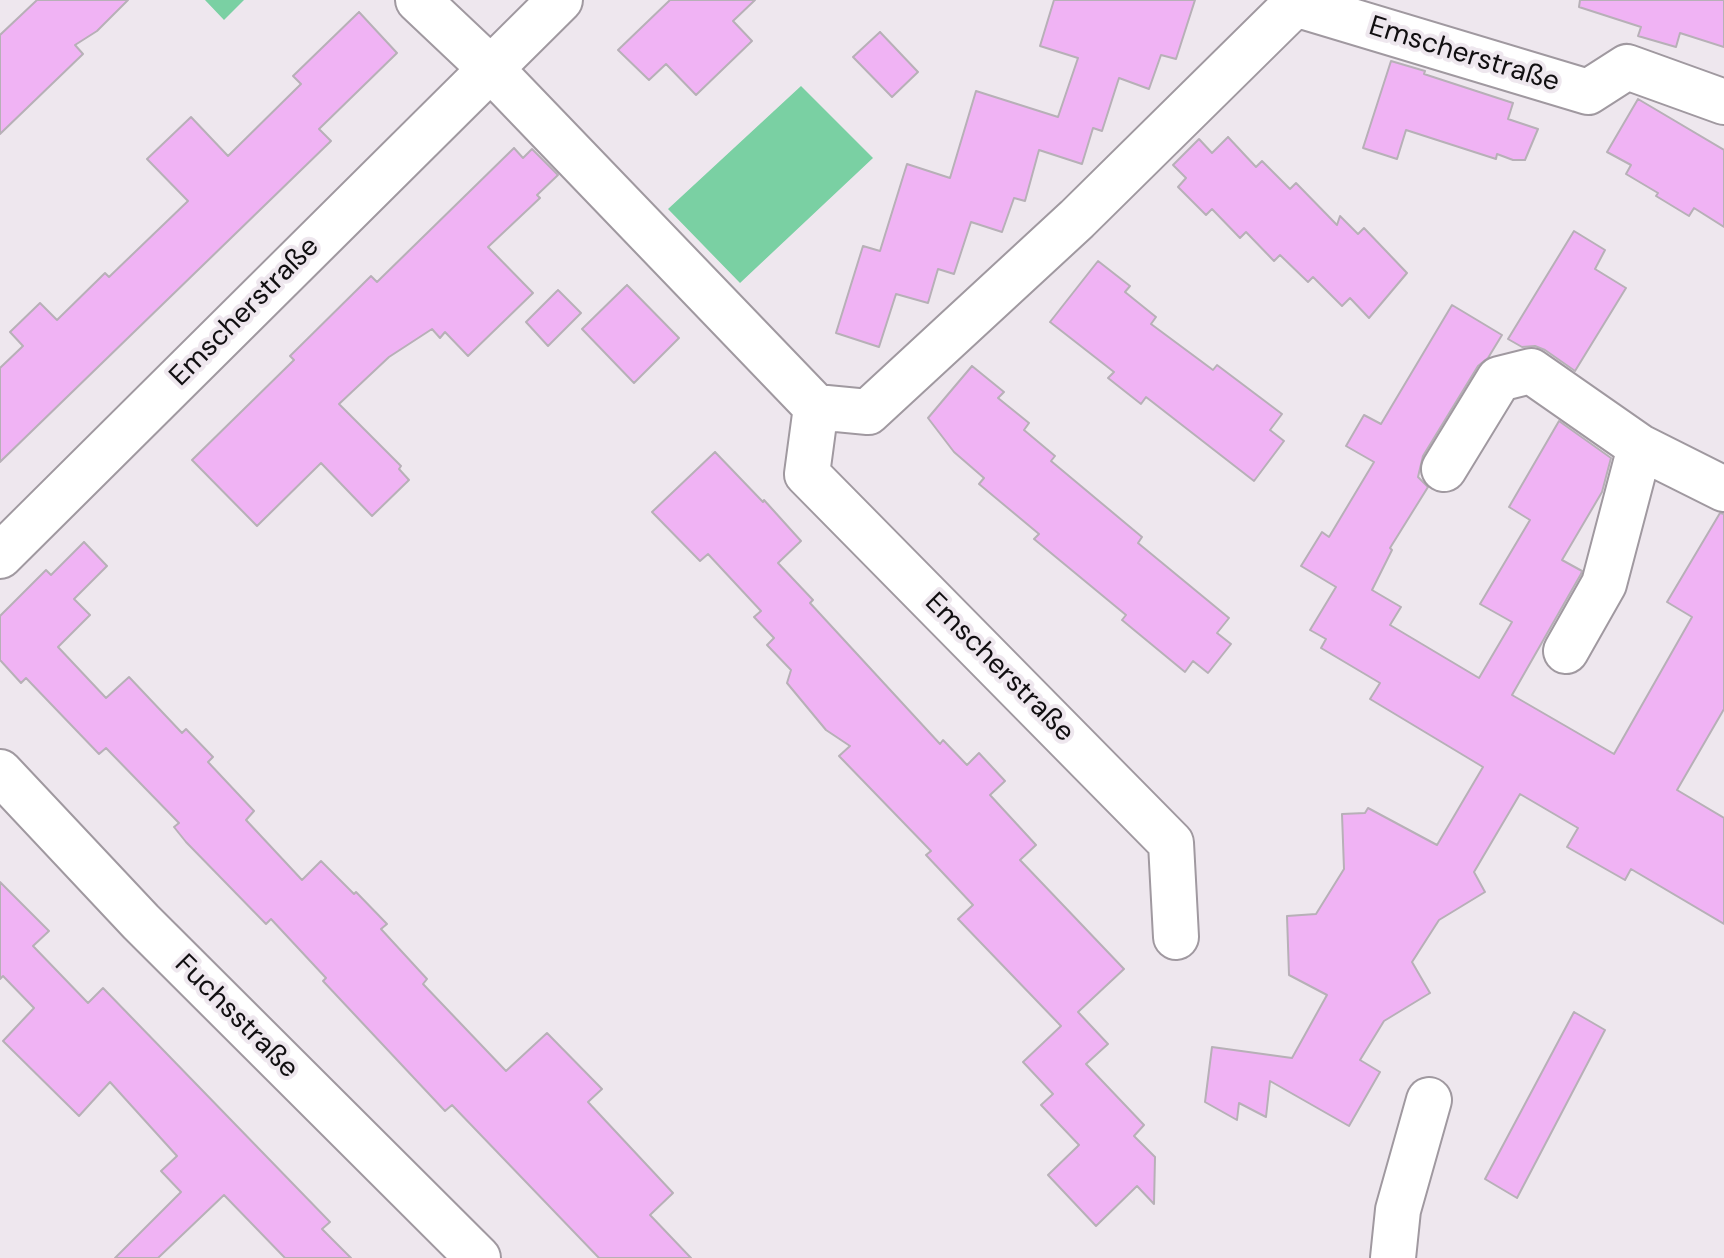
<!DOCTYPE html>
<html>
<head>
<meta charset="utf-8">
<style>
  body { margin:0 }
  canvas { display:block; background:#eee7ee }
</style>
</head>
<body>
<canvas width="1724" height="1258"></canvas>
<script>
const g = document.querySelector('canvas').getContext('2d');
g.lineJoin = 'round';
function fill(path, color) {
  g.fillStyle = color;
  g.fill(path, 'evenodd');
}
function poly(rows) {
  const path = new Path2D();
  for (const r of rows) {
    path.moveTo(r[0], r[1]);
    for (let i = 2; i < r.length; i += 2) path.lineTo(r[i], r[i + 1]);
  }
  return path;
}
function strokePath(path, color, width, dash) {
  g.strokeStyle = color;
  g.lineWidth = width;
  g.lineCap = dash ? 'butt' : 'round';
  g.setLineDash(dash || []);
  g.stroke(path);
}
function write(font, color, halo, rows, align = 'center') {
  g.font = font + ' "DM Sans",sans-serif';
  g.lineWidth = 8;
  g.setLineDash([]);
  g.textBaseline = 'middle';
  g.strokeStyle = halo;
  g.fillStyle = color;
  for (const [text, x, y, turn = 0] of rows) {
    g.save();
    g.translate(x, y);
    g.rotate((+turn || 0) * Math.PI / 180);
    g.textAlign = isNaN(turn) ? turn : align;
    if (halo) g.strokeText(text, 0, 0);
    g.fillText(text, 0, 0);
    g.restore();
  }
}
fill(poly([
  [205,0,244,0,224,20],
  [801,86,873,158,740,283,668,209]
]), '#7ad0a3');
const building = poly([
  [37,0,128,0,97,31,75,45,83,54,0,134,0,35,37,0],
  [670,0,755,0,733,21,752,41,696,95,666,64,649,80,618,50,670,0],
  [1054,0,1195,0,1176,59,1161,55,1149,89,1119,78,1102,131,1093,128,1082,164,1039,150,1025,201,1014,198,1002,232,971,222,954,274,938,269,928,303,896,294,879,347,836,333,863,246,880,251,907,164,950,178,976,91,1058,117,1078,58,1040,46,1054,0],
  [1580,0,1724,0,1724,47,1680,33,1676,47,1638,36,1641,27,1579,7,1580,0],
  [359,12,397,53,319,129,331,141,0,462,0,368,23,346,10,332,40,303,57,320,105,273,109,277,188,201,147,159,191,117,228,156,301,84,293,76,359,12],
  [880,32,918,72,892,97,853,57,880,32],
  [1391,61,1425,71,1424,74,1513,103,1508,119,1538,129,1525,160,1513,160,1497,154,1496,159,1406,130,1397,159,1363,148,1391,61],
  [1638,99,1724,150,1724,227,1694,208,1689,216,1656,196,1658,193,1626,174,1631,165,1607,152,1638,99],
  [1228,137,1256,167,1262,161,1290,189,1296,183,1337,225,1340,216,1358,234,1364,228,1407,273,1369,318,1350,298,1342,306,1313,277,1308,282,1280,255,1274,261,1246,232,1240,238,1212,209,1206,215,1178,187,1186,178,1173,165,1199,139,1212,153,1228,137],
  [514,148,523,158,532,149,558,175,537,195,540,198,488,247,533,293,468,356,445,332,440,338,432,329,389,357,339,404,401,466,399,469,409,480,372,516,321,463,257,526,192,460,294,360,290,356,371,276,377,282,514,148],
  [1574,231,1605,250,1595,269,1626,288,1575,371,1545,350,1535,346,1522,347,1508,339,1574,231],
  [1098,261,1130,286,1125,292,1156,317,1151,324,1213,370,1217,365,1282,414,1270,430,1284,441,1254,481,1146,397,1141,404,1108,378,1114,372,1050,322,1098,261],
  [627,285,679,338,634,383,582,329,627,285],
  [558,290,581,313,548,346,526,322,558,290],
  [1452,305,1502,335,1488,358,1478,366,1423,456,1418,477,1428,487,1390,548,1392,550,1372,590,1401,607,1390,625,1479,678,1512,622,1480,604,1530,520,1509,507,1559,421,1611,458,1602,492,1562,560,1582,571,1581,574,1512,695,1614,754,1692,617,1667,602,1720,513,1724,514,1724,709,1677,790,1724,818,1724,924,1631,869,1625,880,1567,847,1578,828,1520,794,1474,872,1485,892,1439,920,1412,962,1430,993,1384,1021,1360,1060,1380,1072,1349,1126,1270,1081,1266,1117,1239,1103,1237,1120,1205,1102,1212,1047,1292,1058,1327,995,1289,975,1287,916,1316,914,1344,869,1342,814,1365,813,1368,808,1437,845,1483,767,1370,699,1380,683,1321,648,1326,639,1310,630,1336,587,1301,566,1322,532,1329,537,1374,462,1346,446,1364,415,1381,424,1452,305],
  [972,366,1004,392,998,398,1029,423,1024,430,1055,456,1051,461,1142,537,1138,543,1229,618,1217,633,1231,644,1208,673,1193,661,1185,672,1122,620,1126,615,1034,539,1039,534,979,484,984,478,954,452,928,418,972,366],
  [715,452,763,502,764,500,801,541,778,563,813,600,810,603,940,744,943,740,967,765,979,753,1005,781,990,795,1036,845,1020,860,1124,969,1078,1012,1108,1044,1086,1064,1144,1125,1134,1136,1155,1157,1154,1204,1137,1186,1096,1226,1048,1175,1079,1145,1041,1105,1053,1094,1023,1062,1061,1026,958,919,973,905,926,855,931,851,839,756,850,746,826,730,787,683,791,670,767,645,774,638,754,617,761,611,708,554,700,561,652,512,715,452],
  [84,542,107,566,74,599,90,615,58,647,106,698,129,677,182,733,186,729,213,757,208,762,254,811,246,820,302,880,321,861,354,894,356,892,387,924,381,929,427,979,423,984,506,1071,547,1033,602,1089,588,1102,673,1193,650,1215,691,1258,599,1258,452,1105,445,1111,323,981,326,978,271,919,266,924,186,842,174,827,179,823,106,748,99,754,26,678,21,683,0,660,0,616,46,570,51,575,84,542],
  [0,882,49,931,33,946,88,1003,103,988,330,1222,322,1229,351,1258,285,1258,224,1195,158,1258,115,1258,181,1192,161,1171,177,1156,110,1082,79,1116,3,1041,34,1008,3,976,0,979,0,882],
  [1574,1012,1605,1030,1517,1198,1485,1179,1574,1012]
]);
fill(building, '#f0b3f4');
strokePath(building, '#b7b0b7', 2);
const minor = poly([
  [418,0,491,69,816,407,868,412,1077,219,1295,4],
  [1292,0,1295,4,1588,92,1627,67,1724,102],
  [816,407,807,474,1171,843,1176,937],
  [1444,469,1499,379,1531,371,1640,447],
  [0,556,560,0],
  [1566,651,1604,584,1640,447,1724,489],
  [0,772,141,922,478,1258],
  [1393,1258,1398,1210,1429,1100]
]);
strokePath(minor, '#a099a0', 48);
strokePath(minor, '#fff', 44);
write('28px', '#110f11', '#eee7ee', [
  ["Emscherstraße",1464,55,17],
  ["Emscherstraße",245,312,-45],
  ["Emscherstraße",999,668,45],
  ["Fuchsstraße",236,1017,45]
]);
</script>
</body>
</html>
